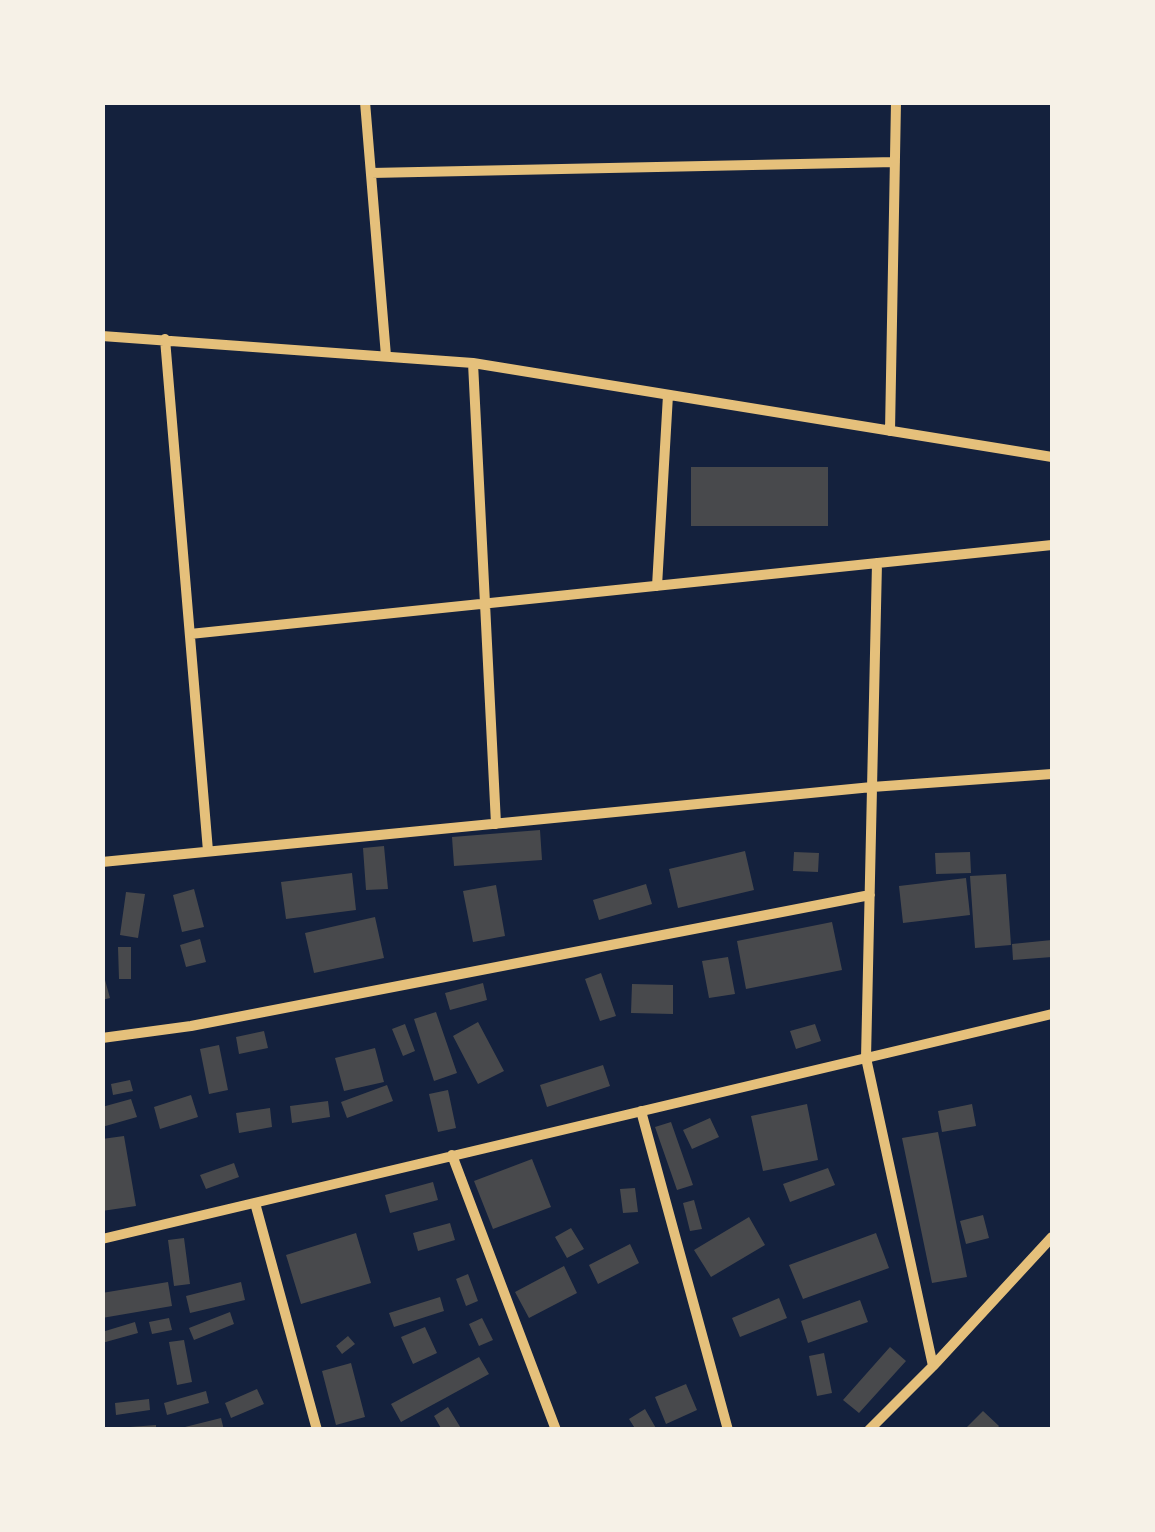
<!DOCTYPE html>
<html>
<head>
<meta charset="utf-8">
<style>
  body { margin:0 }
  #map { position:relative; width:1155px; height:1532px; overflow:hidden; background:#14213d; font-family:Karla,sans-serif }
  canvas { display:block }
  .frame { position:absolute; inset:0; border:105px solid #f6f1e7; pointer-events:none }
</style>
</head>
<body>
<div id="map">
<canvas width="1155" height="1532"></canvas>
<div class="frame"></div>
</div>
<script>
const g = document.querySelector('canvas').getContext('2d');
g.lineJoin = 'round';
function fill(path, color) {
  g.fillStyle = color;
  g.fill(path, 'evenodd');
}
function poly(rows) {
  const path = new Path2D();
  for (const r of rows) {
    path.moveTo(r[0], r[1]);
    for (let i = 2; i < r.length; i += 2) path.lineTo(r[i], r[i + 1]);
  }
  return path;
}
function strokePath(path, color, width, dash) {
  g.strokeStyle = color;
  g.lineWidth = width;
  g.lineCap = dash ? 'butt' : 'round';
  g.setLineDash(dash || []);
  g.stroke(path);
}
fill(poly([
  [691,467,828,467,828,526,691,526],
  [540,830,542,860,454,866,452,837],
  [384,846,388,889,366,890,363,848],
  [745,851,754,890,678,908,669,869],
  [794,852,819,853,818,872,793,871],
  [970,852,971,873,936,874,935,853],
  [352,873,356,910,286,919,281,882],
  [1006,874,1011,945,975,948,970,876],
  [966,878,970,915,903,923,899,886],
  [646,884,652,904,599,920,593,900],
  [496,885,505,936,473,942,463,891],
  [194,889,204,927,182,932,173,895],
  [126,892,145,894,138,938,120,935],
  [375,917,384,958,314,973,305,933],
  [832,922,842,970,746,989,737,941],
  [200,939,206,962,186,967,180,945],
  [1052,940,1052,957,1013,960,1012,944],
  [118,947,131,947,131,979,119,979],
  [728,957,735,994,709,998,702,961],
  [102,969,110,998,102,1000],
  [601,973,616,1016,600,1021,585,979],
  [483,983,487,1000,450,1010,445,993],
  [632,984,673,985,673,1014,631,1013],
  [436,1012,457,1073,434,1081,414,1019],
  [478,1022,504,1071,478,1084,453,1036],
  [405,1024,415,1051,403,1056,392,1029],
  [815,1024,821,1041,796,1049,790,1031],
  [264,1031,268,1048,239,1054,236,1037],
  [219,1045,228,1090,209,1094,200,1049],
  [375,1048,384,1082,344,1091,335,1058],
  [603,1065,610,1086,547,1107,540,1085],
  [130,1080,133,1091,113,1095,111,1084],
  [387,1085,393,1101,347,1118,341,1102],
  [448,1090,456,1128,438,1132,429,1094],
  [191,1095,198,1117,160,1129,154,1107],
  [131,1099,137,1117,102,1127,102,1107],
  [328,1101,330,1117,292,1123,290,1106],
  [807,1104,818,1160,763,1171,751,1116],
  [972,1104,976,1126,942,1132,938,1111],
  [270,1108,272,1127,239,1133,236,1113],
  [710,1118,719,1137,692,1149,683,1130],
  [671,1122,693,1185,677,1190,655,1127],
  [938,1132,967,1277,932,1283,902,1138],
  [124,1136,136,1206,102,1211,102,1139],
  [532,1159,551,1207,493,1229,474,1181],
  [234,1163,239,1177,206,1189,200,1175],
  [828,1168,835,1185,790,1202,783,1184],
  [433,1182,438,1200,390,1213,385,1195],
  [635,1188,638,1212,623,1213,620,1189],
  [694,1200,702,1229,690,1231,683,1203],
  [983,1215,989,1238,966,1244,960,1221],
  [749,1217,765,1245,711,1277,694,1250],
  [450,1223,455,1240,418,1251,413,1233],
  [571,1228,584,1249,567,1258,555,1237],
  [356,1233,371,1283,301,1304,286,1255],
  [876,1233,889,1268,803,1299,789,1265],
  [184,1238,190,1284,174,1286,168,1240],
  [630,1244,639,1263,598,1284,589,1265],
  [564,1266,577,1293,529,1318,515,1292],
  [468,1274,478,1301,466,1306,456,1279],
  [168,1282,172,1306,102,1318,102,1293],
  [241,1282,245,1300,190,1313,186,1296],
  [440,1297,444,1311,394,1327,389,1313],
  [779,1298,787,1318,740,1337,732,1318],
  [860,1300,868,1322,808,1343,801,1321],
  [230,1312,234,1324,194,1340,189,1328],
  [169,1318,172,1330,152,1334,149,1322],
  [482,1318,493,1340,479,1346,469,1324],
  [135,1322,138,1333,102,1343,102,1332],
  [425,1327,437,1353,413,1364,401,1337],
  [348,1336,355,1344,342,1354,336,1346],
  [184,1340,192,1382,177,1385,169,1342],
  [890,1347,906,1361,859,1413,843,1400],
  [824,1353,832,1393,817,1396,809,1356],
  [479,1357,489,1374,401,1422,391,1404],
  [351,1363,365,1417,336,1425,322,1371],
  [686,1384,697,1410,666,1424,655,1397],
  [257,1389,264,1404,231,1418,225,1403],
  [206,1391,209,1403,167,1415,164,1403],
  [149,1399,150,1410,116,1415,115,1403],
  [448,1407,462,1430,442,1430,434,1416],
  [645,1409,657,1430,636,1430,629,1419],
  [983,1411,999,1426,996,1430,964,1430],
  [221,1418,224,1430,182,1430,181,1428],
  [156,1425,156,1430,130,1430,130,1427]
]), '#48494c');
strokePath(poly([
  [365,102,386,356],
  [371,173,895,162],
  [102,336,473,363,1052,457],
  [165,339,208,851],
  [473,363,496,824],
  [890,431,896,102],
  [877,563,866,1058,933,1366],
  [657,586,668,395],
  [190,634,1052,545],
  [102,862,872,787,1052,774],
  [102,1038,191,1026,870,895],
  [641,1111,728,1430],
  [452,1155,556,1430],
  [255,1203,317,1430],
  [102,1239,1052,1014],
  [869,1430,933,1366,1052,1237]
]), '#e5c07b', 10);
</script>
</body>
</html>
